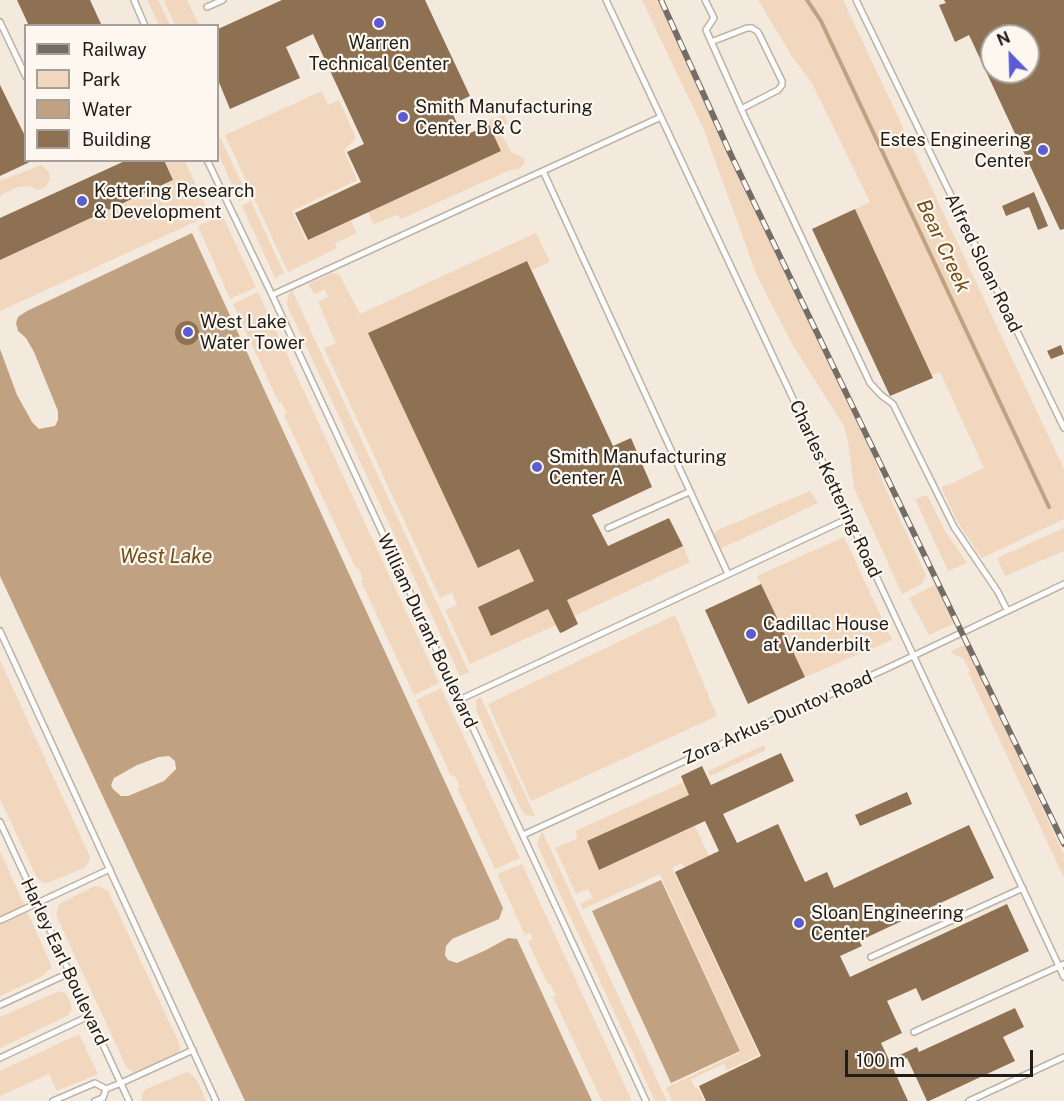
<!DOCTYPE html>
<html>
<head>
<meta charset="utf-8">
<style>
  body { margin:0 }
  #map { position:relative; width:1064px; height:1101px; overflow:hidden; background:#f4e9dd; font-family:"Public Sans",sans-serif }
  canvas { display:block }
  .legend { position:absolute; left:24px; top:24px; width:195px; height:138px; box-sizing:border-box; background:#fef7ef; border:2px solid #a59f99; margin:0; padding:8px 10px; list-style:none; font-size:18px; color:#201c18 }
  .legend li { display:flex; align-items:center; gap:12px; height:30px }
  .legend b { width:30px; border:2px solid #a59f99 }
  .north { position:absolute; left:980px; top:24px; width:60px; height:60px; box-sizing:border-box; background:#fef7ef; border:2px solid #a59f99; border-radius:50%; rotate:337deg; font-size:16px; font-weight:700; line-height:24px; text-align:center; color:#201c18 }
  .north::after { content:''; display:block; margin:auto; width:21px; height:27px; background:#5b5cd4; clip-path:polygon(50% 0,100% 100%,50% 72%,0 100%) }
  .scale { position:absolute; left:845px; top:1050px; width:188px; height:27px; box-sizing:border-box; border:3px solid #201c18; border-top:0; padding-left:8px; font-size:18px; line-height:21px; white-space:nowrap; color:#201c18; -webkit-text-stroke:4px #fef7ef; paint-order:stroke }
</style>
</head>
<body>
<div id="map">
<canvas width="1064" height="1101"></canvas>
<ul class="legend">
<li><b style="height:8px;background:#746d66"></b>Railway</li>
<li><b style="height:16px;background:#f0d7be"></b>Park</li>
<li><b style="height:16px;background:#c0a282"></b>Water</li>
<li><b style="height:16px;background:#8e7152"></b>Building</li>
</ul>
<div class="north">N</div>
<div class="scale">100 m</div>
</div>
<script>
const g = document.querySelector('canvas').getContext('2d');
g.lineJoin = 'round';
function fill(path, color) {
  g.fillStyle = color;
  g.fill(path, 'evenodd');
}
function poly(rows) {
  const path = new Path2D();
  for (const r of rows) {
    if (r.length === 3) {
      path.moveTo(r[0] + r[2], r[1]);
      path.arc(r[0], r[1], r[2], 0, 2 * Math.PI);
      continue;
    }
    path.moveTo(r[0], r[1]);
    for (let i = 2; i < r.length; i += 2) path.lineTo(r[i], r[i + 1]);
  }
  return path;
}
function strokePath(path, color, width, dash) {
  g.strokeStyle = color;
  g.lineWidth = width;
  g.lineCap = dash ? 'butt' : 'round';
  g.setLineDash(dash || []);
  g.stroke(path);
}
function write(font, color, halo, rows, align = 'center') {
  g.font = font + ' "Public Sans",sans-serif';
  g.lineWidth = 4.5;
  g.setLineDash([]);
  g.textBaseline = 'middle';
  g.strokeStyle = halo;
  g.fillStyle = color;
  for (const [text, x, y, turn = 0] of rows) {
    g.save();
    g.translate(x, y);
    g.rotate((+turn || 0) * Math.PI / 180);
    g.textAlign = isNaN(turn) ? turn : align;
    if (halo) g.strokeText(text, 0, 0);
    g.fillText(text, 0, 0);
    g.restore();
  }
}
fill(poly([
  [147,0,158,0,170,25,159,25],
  [166,0,187,0,199,25,175,25,164,1],
  [642,0,658,0,758,216,873,456,884,485,926,575,922,584,902,594,854,488,848,442,844,426,792,344,757,276,704,130],
  [758,0,843,0,1064,469,1064,519,982,558,958,523,942,489,943,486,949,485,984,468,940,372,932,375,855,209,870,202,812,83,791,55],
  [322,91,328,105,339,100,356,138,344,150,357,180,292,211,306,241,351,221,357,233,335,243,337,248,288,272,225,135],
  [504,115,508,123,499,128,511,152,524,158,524,164,519,169,510,170,401,219,397,215,374,224,368,212,501,151,489,125,490,120],
  [220,137,248,197,239,201,218,153,218,138],
  [165,161,185,161,210,215,0,311,0,260,173,181],
  [41,165,49,172,50,179,46,187,38,190,28,186,18,187,1,195,0,198,0,181],
  [251,201,284,273,275,278,242,206],
  [222,215,256,287,230,299,198,226],
  [536,233,550,262,532,270,527,261,369,334,479,568,519,549,556,625,470,664,445,610,457,605,452,593,440,598,324,348,336,343,318,302,328,297,325,289,314,294,308,284,332,273,339,274,360,314],
  [292,290,469,672,460,676,287,305,288,296],
  [258,292,439,683,414,695,361,581,364,580,358,568,356,569,284,415,287,414,281,402,279,403,233,304],
  [810,491,818,503,731,544,720,548,714,534,718,530],
  [927,495,945,531,967,563,948,571,915,499],
  [1064,528,1064,551,1005,576,997,558],
  [844,537,892,640,805,677,757,576],
  [683,546,690,562,574,616,567,600],
  [936,584,955,623,929,635,909,598],
  [675,615,717,716,531,801,488,704],
  [966,644,1064,855,1064,878,968,672,970,671,963,658,953,654,951,651],
  [0,660,90,857,88,864,84,868,48,883,43,883,37,878,0,799],
  [441,688,520,858,495,869,457,788,460,787,454,775,451,776,416,700],
  [480,696,535,816,525,815,520,807,476,710,476,701],
  [764,745,766,750,710,776,708,771],
  [684,782,689,795,587,842,600,870,695,826,709,856,684,867,682,863,672,868,759,1055,727,1070,724,1064,691,1079,695,1088,698,1088,704,1101,672,1101,666,1088,741,1052,660,874,583,909,580,904,593,898,588,889,576,894,555,848,578,838,575,831],
  [542,831,667,1101,655,1101,537,844],
  [0,851,52,967,41,977,0,996],
  [522,864,632,1101,602,1101,553,997,556,995,550,984,548,984,528,942,533,939,530,933,525,935,497,874],
  [95,886,101,887,108,891,179,1043,180,1049,176,1056,140,1073,131,1071,126,1066,56,915,59,904],
  [59,991,65,993,69,999,72,1008,69,1015,0,1048,0,1017],
  [79,1034,98,1074,57,1091,49,1074,0,1096,0,1071],
  [187,1072,193,1076,198,1082,206,1101,142,1101,142,1094,146,1089]
]), '#f0d7be');
fill(poly([
  [192,233,503,908,499,919,452,939,446,946,445,955,448,960,457,963,486,950,508,938,517,939,592,1101,245,1101,0,576,0,349,17,395,32,422,39,429,55,426,58,420,58,411,34,352,26,338,18,331,16,323,18,317,27,311],
  [169,756,175,761,176,769,164,781,128,796,121,796,113,789,111,785,114,778,137,765,159,757],
  [661,880,740,1051,671,1083,592,911]
]), '#c0a282');
strokePath(poly([
  [807,0,821,21,1049,507]
]), '#c0a282', 4);
fill(poly([
  [17,0,90,0,102,26,29,26],
  [282,0,425,0,470,96,449,106,463,136,489,125,501,151,308,240,295,213,361,182,347,152,364,144,313,34,286,47,300,78,230,109,218,80,218,29],
  [944,0,1064,0,1064,229,1060,230,969,35,955,42,939,5,946,3],
  [992,36,1028,36,1028,72,992,72],
  [0,85,26,138,26,160,34,160,0,176],
  [127,160,164,160,173,180,0,260,0,218],
  [1034,192,1048,226,1038,230,1029,207,1006,216,1002,206],
  [855,209,933,378,890,396,812,229],
  [527,261,613,446,631,438,652,487,592,515,608,546,669,518,683,546,567,600,578,624,563,632,560,633,548,609,491,636,478,607,534,581,519,549,478,568,368,333],
  [187,333,12],
  [1061,345,1064,354,1051,359,1047,351],
  [761,584,805,677,748,704,705,610],
  [781,753,794,781,723,814,737,843,778,824,805,882,827,872,834,888,969,825,994,878,859,941,862,946,840,956,850,977,1007,904,1029,951,922,1001,916,988,887,1001,902,1033,881,1043,889,1060,917,1047,919,1052,1015,1008,1024,1027,1003,1037,1015,1061,929,1101,927,1101,907,1058,892,1066,908,1101,706,1101,699,1086,761,1056,675,872,719,851,705,821,599,870,587,841,689,795,681,776,702,766,711,785],
  [907,792,912,804,860,826,855,815]
]), '#8e7152');
const lane = poly([
  [134,0,145,26],
  [606,0,1064,977],
  [705,0,714,18,706,30,744,115,870,383,881,395,893,404,954,527,998,592,1007,610],
  [856,0,1064,428],
  [207,7,223,0],
  [0,22,26,77],
  [711,42,747,28,752,28,758,32,782,81,782,85,778,90,741,109],
  [207,160,272,295,646,1101],
  [543,171,728,574],
  [272,295,661,117],
  [608,528,689,492],
  [0,631,216,1101],
  [459,700,849,518],
  [0,822,129,1101],
  [523,835,892,666,1064,584],
  [1,920,110,869],
  [871,957,1023,888],
  [0,1005,69,973],
  [914,1032,1064,964],
  [0,1058,89,1016],
  [53,1101,95,1083,106,1089,121,1083,193,1050],
  [95,1101,103,1098,106,1089],
  [969,1101,1064,1057]
]);
strokePath(lane, '#bdb2a6', 8);
strokePath(lane, '#fff', 5);
const rail = poly([
  [661,0,731,155,1064,844]
]);
strokePath(rail, '#746d66', 6);
strokePath(rail, '#fef7ef', 4, [11]);
for (const [x, y, r, color] of [
  [379,23,6,"#5b5cd4"],
  [403,117,6,"#5b5cd4"],
  [1043,150,6,"#5b5cd4"],
  [82,201,6,"#5b5cd4"],
  [188,332,6,"#5b5cd4"],
  [537,467,6,"#5b5cd4"],
  [751,634,6,"#5b5cd4"],
  [799,923,6,"#5b5cd4"]
]) {
  const dot = new Path2D();
  dot.arc(x, y, r, 0, 2 * Math.PI);
  g.fillStyle = color;
  g.fill(dot);
  strokePath(dot, '#fef7ef', 2);
}
write('18px', '#201c18', '#fef7ef', [
  ["Warren",379,43,"center"],
  ["Technical Center",379,64,"center"],
  ["Smith Manufacturing",415,107],
  ["Center B & C",415,128],
  ["Estes Engineering",1031,140,"right"],
  ["Center",1031,161,"right"],
  ["Kettering Research",94,191],
  ["& Development",94,212],
  ["West Lake",200,322],
  ["Water Tower",200,343],
  ["Smith Manufacturing",549,457],
  ["Center A",549,478],
  ["Cadillac House",763,624],
  ["at Vanderbilt",763,645],
  ["Sloan Engineering",811,913],
  ["Center",811,934]
], 'left');
write('18px', '#201c18', '#fef7ef', [
  ["Alfred Sloan Road",983,263,64],
  ["Charles Kettering Road",835,489,65],
  ["William Durant Boulevard",427,631,65],
  ["Zora Arkus-Duntov Road",778,718,-24],
  ["Harley Earl Boulevard",64,962,65]
]);
write('italic 20px', '#754b16', '#fef7ef', [
  ["Bear Creek",943,246,65],
  ["West Lake",166,557]
]);
</script>
</body>
</html>
